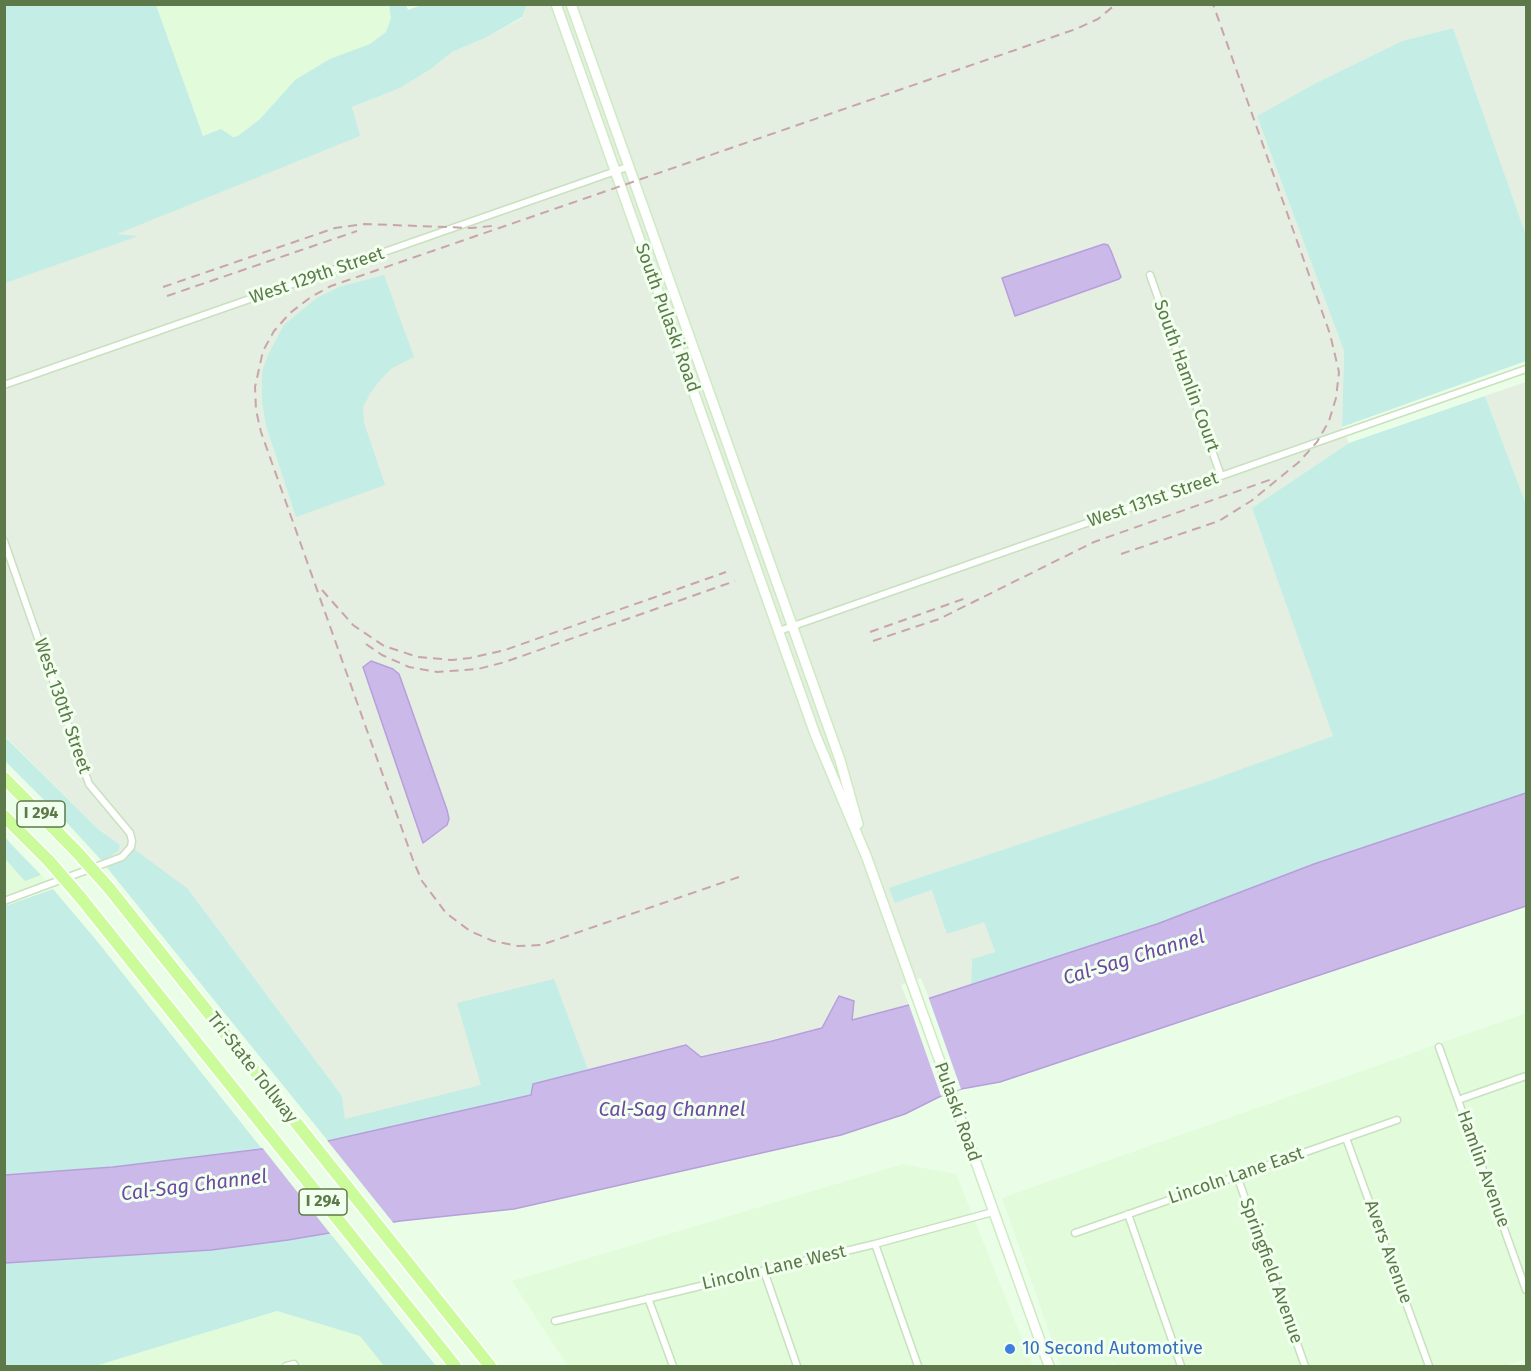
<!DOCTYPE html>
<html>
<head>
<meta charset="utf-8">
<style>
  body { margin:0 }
  #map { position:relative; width:1531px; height:1371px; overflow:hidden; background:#eafee7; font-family:"Fira Sans",sans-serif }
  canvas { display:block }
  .frame { position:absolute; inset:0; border:6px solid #5d7949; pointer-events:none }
</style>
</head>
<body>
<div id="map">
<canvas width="1531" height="1371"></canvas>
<div class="frame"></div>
</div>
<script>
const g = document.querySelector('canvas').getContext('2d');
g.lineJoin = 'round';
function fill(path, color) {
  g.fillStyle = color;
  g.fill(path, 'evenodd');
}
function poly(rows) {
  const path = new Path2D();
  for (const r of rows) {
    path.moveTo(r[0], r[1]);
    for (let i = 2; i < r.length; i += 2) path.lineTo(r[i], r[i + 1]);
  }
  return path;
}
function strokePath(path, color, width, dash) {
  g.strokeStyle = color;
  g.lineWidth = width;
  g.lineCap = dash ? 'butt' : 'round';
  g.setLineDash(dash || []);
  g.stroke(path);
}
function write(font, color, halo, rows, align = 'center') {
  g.font = font + ' "Fira Sans",sans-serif';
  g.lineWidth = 6;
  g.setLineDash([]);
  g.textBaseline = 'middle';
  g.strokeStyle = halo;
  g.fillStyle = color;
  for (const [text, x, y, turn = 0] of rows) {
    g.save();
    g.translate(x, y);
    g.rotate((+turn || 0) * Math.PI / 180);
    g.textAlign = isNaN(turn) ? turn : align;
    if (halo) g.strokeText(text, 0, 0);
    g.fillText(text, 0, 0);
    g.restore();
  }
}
fill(poly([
  [156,5,389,5,391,18,386,32,370,44,295,80,260,119,238,136,203,137],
  [4,859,25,880,41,875,46,881,5,895],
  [1526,1013,1526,1359,1504,1366,1116,1366,1115,1363,1104,1366,1061,1366,1002,1198],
  [903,1164,956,1174,1033,1366,568,1366,512,1281],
  [277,1311,360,1336,384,1366,95,1366]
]), '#e1fbdb');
fill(poly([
  [527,5,1526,5,1526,235,1453,28,1402,41,1316,83,1257,116,1344,351,1342,427,1349,443,1252,508,1334,736,1203,783,895,903,932,890,984,922,995,952,972,959,971,985,929,998,921,978,901,985,909,1005,851,1021,839,996,823,1028,347,1137,342,1096,188,889,122,857,102,861,119,851,120,845,98,829,5,736,4,283,136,236,116,234,359,136,352,107,400,88,431,69,452,52,487,37,522,18],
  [1526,382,1526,504,1485,396]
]), '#e4eee1');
fill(poly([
  [424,4,527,5,522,17,487,37,452,52,431,69,400,88,352,107,360,136,117,234,138,236,5,283,5,5,156,5,203,136,221,129,233,137,238,136,260,119,295,80,330,59,370,44,386,32,391,18,389,5,406,5,408,10],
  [1453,28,1526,235,1526,361,1342,427,1344,351,1257,116,1316,83,1402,41],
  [384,275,414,357,392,368,381,379,371,392,363,407,364,423,385,485,296,517,266,425,262,401,262,372,268,355,284,325,317,298,339,287],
  [1485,396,1526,504,1526,793,1314,864,1157,924,971,985,972,959,995,952,984,922,947,934,932,890,895,903,889,888,1203,783,1333,736,1252,508,1349,443],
  [4,736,98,829,120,845,119,851,102,861,69,825,5,761],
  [5,837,12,845,41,875,25,881,5,859],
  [131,847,188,889,342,1096,345,1119,481,1085,457,1003,554,979,588,1070,533,1084,532,1095,328,1141,104,864],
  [53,889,97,941,262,1149,113,1167,5,1175,5,906],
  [330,1233,436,1366,384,1366,360,1336,277,1311,95,1366,5,1366,4,1263,211,1250]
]), '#c4ede6');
const water = poly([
  [1104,244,1108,245,1111,251,1121,277,1119,279,1015,316,1002,278,1104,244],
  [371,661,393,669,399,674,447,810,449,819,447,825,423,843,363,667,371,661],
  [1526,793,1526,906,1000,1082,961,1089,941,1096,905,1114,841,1135,514,1209,400,1221,288,1240,211,1250,5,1263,5,1175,113,1167,328,1141,531,1095,533,1084,686,1045,701,1057,772,1041,822,1028,839,996,854,1001,852,1020,909,1005,1157,924,1314,864,1526,793]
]);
fill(water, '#cbbae9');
strokePath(water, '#b79fdb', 1.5);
fill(poly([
  [928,996,961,1089,941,1096,908,1002],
  [326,1139,395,1225,332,1236,261,1146]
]), '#eafee7');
const minor = poly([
  [1150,275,1221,476],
  [4,385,630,166],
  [4,541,89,784,130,833,132,841,131,847,122,857,4,901],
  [779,631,1526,369],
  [1439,1047,1526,1290],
  [1458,1100,1526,1076],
  [1346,1138,1429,1366],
  [1237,1176,1305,1366],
  [1128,1214,1181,1366],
  [1075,1233,1397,1120],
  [875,1244,918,1366],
  [764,1271,797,1366],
  [648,1298,673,1366],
  [555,1321,875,1244,993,1212],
  [286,1366,294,1364,295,1366]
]);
const secondary = poly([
  [556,4,815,734,867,858,1049,1366],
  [571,4,840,760,858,824]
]);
const motorway = poly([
  [4,778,76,851],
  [4,816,49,861],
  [109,888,490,1366],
  [81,898,455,1366]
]);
strokePath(minor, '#c8e1be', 9);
strokePath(secondary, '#cdebc1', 12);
strokePath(motorway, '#fff', 15);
strokePath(minor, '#fff', 6);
strokePath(secondary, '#fff', 9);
strokePath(motorway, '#cbfb9a', 12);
strokePath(poly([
  [163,287,335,228,365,224,471,228,492,226],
  [167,296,357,231],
  [1121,554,1219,521,1251,501,1299,462,1317,442,1329,421,1336,398,1339,372,1330,334,1213,4],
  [322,590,353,625,384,646,418,657,452,660,470,658,505,650,726,572],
  [870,632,966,598],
  [873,641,939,619,1094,542,1272,479],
  [366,644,382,655,409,667,437,672,478,669,505,662,735,581],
  [739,877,541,945,518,946,493,941,470,931,446,913,422,881,413,860,261,432,256,410,255,387,263,351,274,331,290,313,311,297,331,286,1076,29,1098,19,1116,4]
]), '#c9a4ac', 2, [9, 6]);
const motorwayBridge = poly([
  [76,851,109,888],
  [49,861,81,898]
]);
strokePath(motorwayBridge, '#fff', 15, []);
strokePath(motorwayBridge, '#cbfb9a', 12);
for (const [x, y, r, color] of [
  [1010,1349,6,"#3f7fe0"]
]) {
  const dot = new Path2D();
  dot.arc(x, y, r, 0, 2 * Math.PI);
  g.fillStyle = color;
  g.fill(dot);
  strokePath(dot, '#f1ffee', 2);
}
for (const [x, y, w] of [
  [41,814,48],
  [323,1202,48]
]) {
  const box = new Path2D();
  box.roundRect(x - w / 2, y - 13, w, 26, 4.5);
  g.fillStyle = '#f1ffee';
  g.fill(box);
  strokePath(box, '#5d7949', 1.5);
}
write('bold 16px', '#5d7949', null, [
  ["I 294",41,814],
  ["I 294",323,1202]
]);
write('18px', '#5d7949', '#f1ffee', [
  ["West 129th Street",317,276,-19],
  ["South Pulaski Road",667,318,70],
  ["South Hamlin Court",1186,376,70],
  ["West 131st Street",1153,500,-19],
  ["West 130th Street",62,706,71],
  ["Tri-State Tollway",252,1068,52],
  ["Pulaski Road",957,1112,70],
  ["Hamlin Avenue",1483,1169,70],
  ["Lincoln Lane East",1236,1176,-19],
  ["Avers Avenue",1388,1252,70],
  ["Lincoln Lane West",774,1268,-13],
  ["Springfield Avenue",1271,1271,70]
]);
write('18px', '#366cbe', '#f1ffee', [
  ["10 Second Automotive",1022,1349]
], 'left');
write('italic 20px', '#6e49a4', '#f1ffee', [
  ["Cal-Sag Channel",1134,958,-17],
  ["Cal-Sag Channel",672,1110],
  ["Cal-Sag Channel",194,1186,-7]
]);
</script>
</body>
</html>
